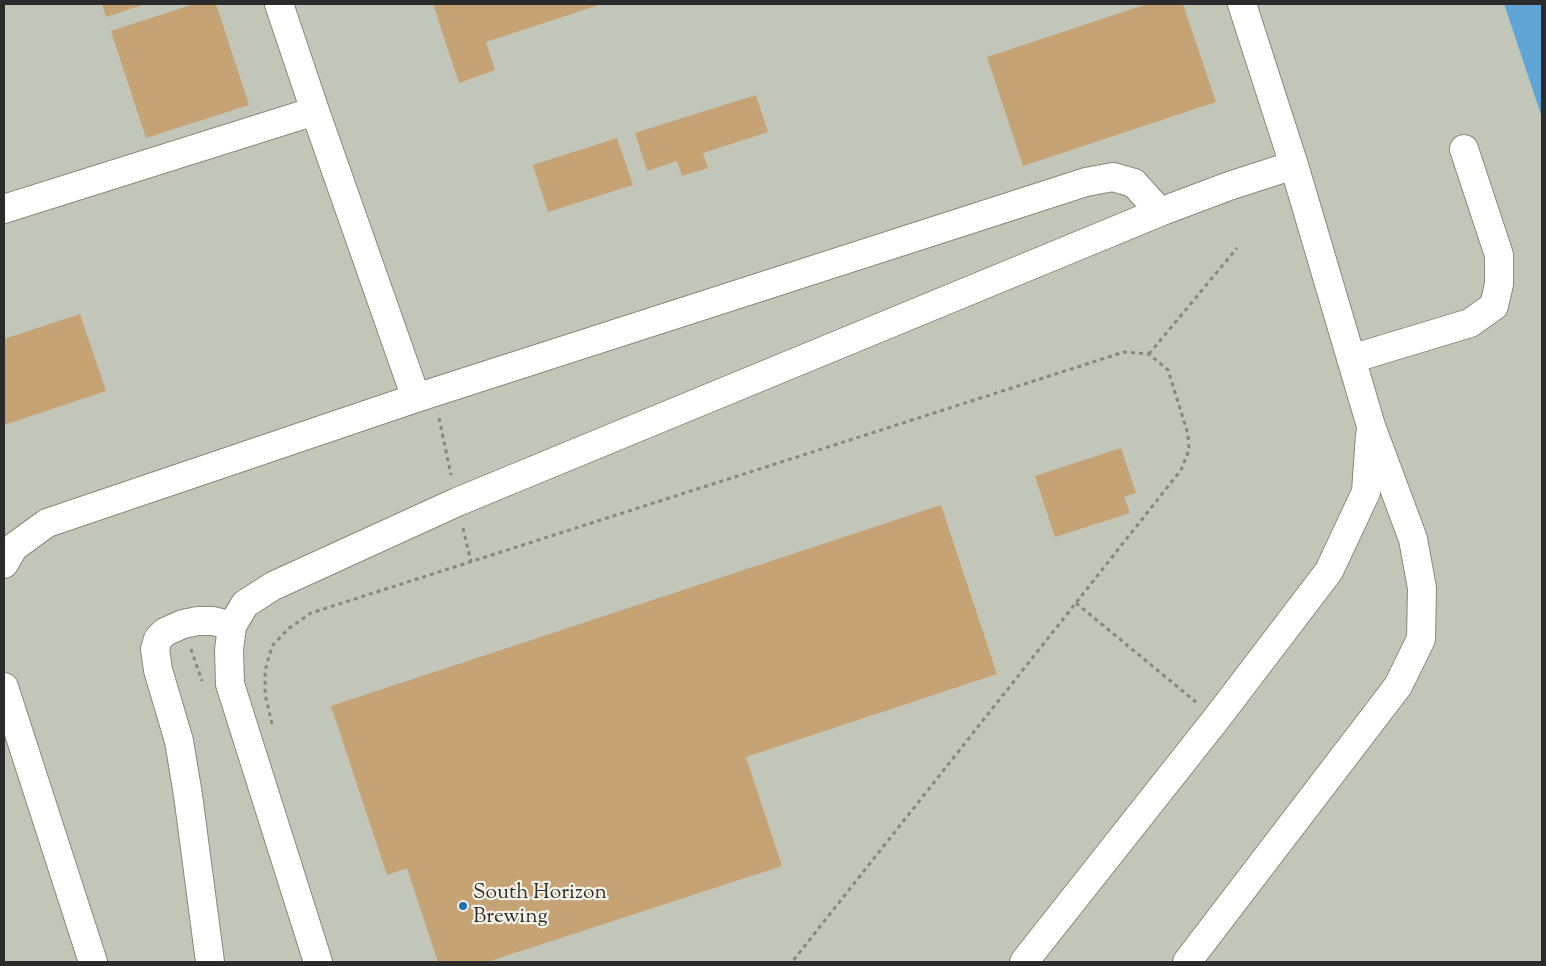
<!DOCTYPE html>
<html>
<head>
<meta charset="utf-8">
<style>
  body { margin:0 }
  #map { position:relative; width:1546px; height:966px; overflow:hidden; background:#e9e4c5; font-family:"Sorts Mill Goudy",serif }
  canvas { display:block }
  .frame { position:absolute; inset:0; border:5px solid #2b2b2b; pointer-events:none }
</style>
</head>
<body>
<div id="map">
<canvas width="1546" height="966"></canvas>
<div class="frame"></div>
</div>
<script>
const g = document.querySelector('canvas').getContext('2d');
g.lineJoin = 'round';
function fill(path, color) {
  g.fillStyle = color;
  g.fill(path, 'evenodd');
}
function poly(rows) {
  const path = new Path2D();
  for (const r of rows) {
    path.moveTo(r[0], r[1]);
    for (let i = 2; i < r.length; i += 2) path.lineTo(r[i], r[i + 1]);
  }
  return path;
}
function strokePath(path, color, width, dash) {
  g.strokeStyle = color;
  g.lineWidth = width;
  g.lineCap = dash ? 'butt' : 'round';
  g.setLineDash(dash || []);
  g.stroke(path);
}
function write(font, color, halo, rows, align = 'center') {
  g.font = font + ' "Sorts Mill Goudy",serif';
  g.lineWidth = 4.5;
  g.setLineDash([]);
  g.textBaseline = 'middle';
  g.strokeStyle = halo;
  g.fillStyle = color;
  for (const [text, x, y, turn = 0] of rows) {
    g.save();
    g.translate(x, y);
    g.rotate((+turn || 0) * Math.PI / 180);
    g.textAlign = isNaN(turn) ? turn : align;
    if (halo) g.strokeText(text, 0, 0);
    g.fillText(text, 0, 0);
    g.restore();
  }
}
fill(poly([
  [4,4,1504,4,1542,118,1542,962,4,962]
]), '#c2c6b9');
fill(poly([
  [1504,4,1542,4,1542,118]
]), '#60a4d5');
fill(poly([
  [102,4,146,4,106,17],
  [194,4,216,4,249,105,146,138,111,31],
  [433,4,602,4,486,42,495,70,459,83],
  [1147,4,1183,4,1216,102,1023,166,987,57],
  [756,95,768,132,703,153,708,168,682,176,677,161,647,171,635,133],
  [617,138,633,185,548,212,533,165],
  [80,314,106,391,4,425,4,339],
  [1121,448,1136,493,1124,497,1130,513,1055,537,1035,476],
  [941,505,997,674,746,757,782,866,487,962,438,962,407,868,387,875,331,706]
]), '#c5a375');
const minor = poly([
  [279,4,315,111,416,398],
  [4,209,315,111],
  [1351,359,1470,323,1494,306,1499,284,1499,255,1464,149],
  [4,564,14,547,47,523,416,398,1086,182,1113,177,1134,183,1160,212],
  [4,687,93,962],
  [210,962,188,795,179,741,158,670,155,649,158,639,165,632,183,624,198,621,213,621,232,626],
  [318,962,230,684,229,650,232,626,245,604,273,586,457,502,1160,212,1229,186,1294,165],
  [1024,962,1217,718,1329,571,1366,492,1370,435],
  [1187,962,1398,686,1421,639,1422,588,1413,539,1371,426,1294,165,1242,4]
]);
strokePath(minor, '#8a8878', 30);
strokePath(poly([
  [1149,354,1237,248],
  [439,418,451,475],
  [463,528,471,562],
  [1076,603,1196,702],
  [191,649,202,681],
  [272,724,265,694,265,671,272,646,288,629,311,613,1124,352,1149,354,1168,370,1188,434,1189,450,1181,470,792,962]
]), '#8a8878', 3, [4, 4]);
strokePath(minor, '#fff', 28);
for (const [x, y, r, color] of [
  [463,906,5,"#1f6fb2"]
]) {
  const dot = new Path2D();
  dot.arc(x, y, r, 0, 2 * Math.PI);
  g.fillStyle = color;
  g.fill(dot);
  strokePath(dot, '#f7f3e8', 2);
}
write('21px', '#2b2b2b', '#f7f3e8', [
  ["South Horizon",473,894],
  ["Brewing",473,918]
], 'left');
</script>
</body>
</html>
